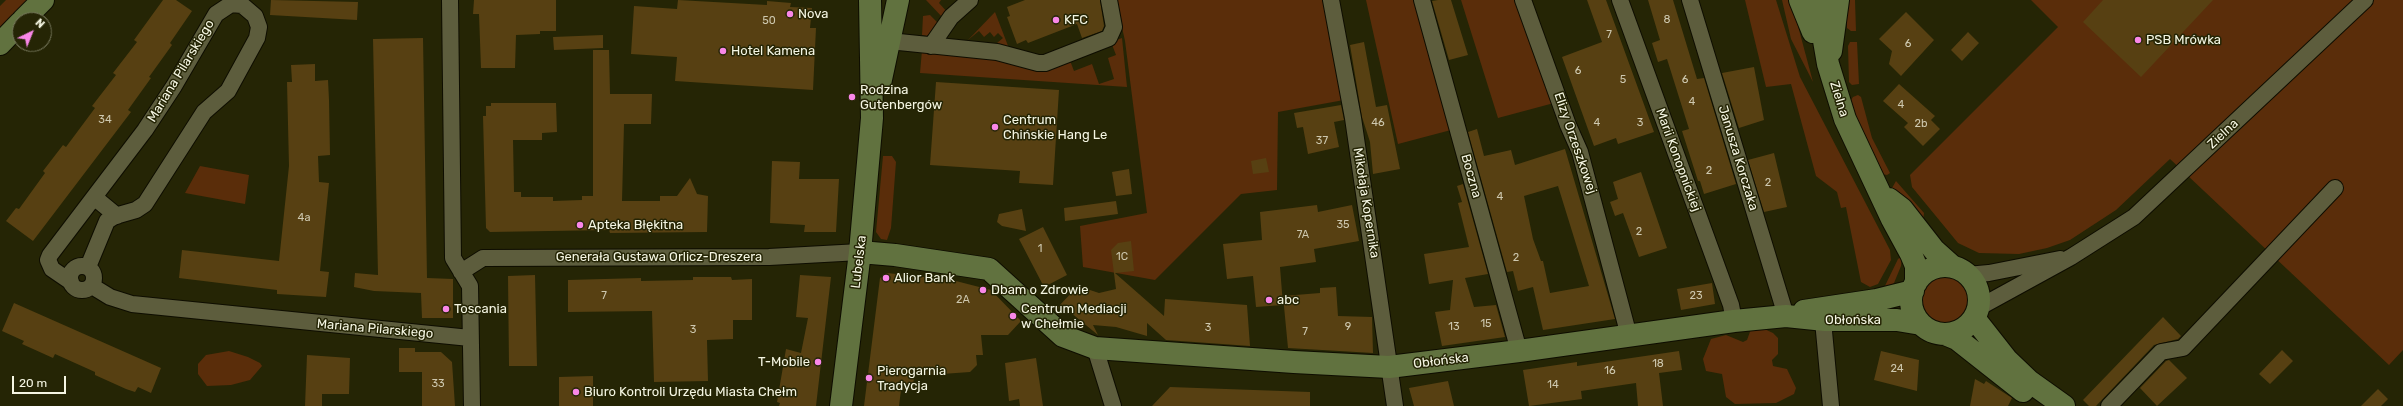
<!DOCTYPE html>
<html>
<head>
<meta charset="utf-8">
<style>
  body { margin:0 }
  #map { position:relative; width:2403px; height:406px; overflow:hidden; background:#252505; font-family:Rubik,sans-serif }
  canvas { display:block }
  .north { position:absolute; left:12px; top:12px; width:40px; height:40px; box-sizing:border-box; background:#252505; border:1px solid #78795e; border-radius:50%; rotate:43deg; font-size:11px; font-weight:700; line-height:16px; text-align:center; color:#f5f6e3 }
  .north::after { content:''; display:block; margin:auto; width:14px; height:18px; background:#f987e8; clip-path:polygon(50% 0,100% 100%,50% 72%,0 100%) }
  .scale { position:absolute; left:12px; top:376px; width:54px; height:18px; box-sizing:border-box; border:2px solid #f5f6e3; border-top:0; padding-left:5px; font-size:12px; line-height:14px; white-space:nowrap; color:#f5f6e3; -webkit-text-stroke:3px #252505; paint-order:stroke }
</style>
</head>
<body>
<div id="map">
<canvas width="2403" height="406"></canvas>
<div class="north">N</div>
<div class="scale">20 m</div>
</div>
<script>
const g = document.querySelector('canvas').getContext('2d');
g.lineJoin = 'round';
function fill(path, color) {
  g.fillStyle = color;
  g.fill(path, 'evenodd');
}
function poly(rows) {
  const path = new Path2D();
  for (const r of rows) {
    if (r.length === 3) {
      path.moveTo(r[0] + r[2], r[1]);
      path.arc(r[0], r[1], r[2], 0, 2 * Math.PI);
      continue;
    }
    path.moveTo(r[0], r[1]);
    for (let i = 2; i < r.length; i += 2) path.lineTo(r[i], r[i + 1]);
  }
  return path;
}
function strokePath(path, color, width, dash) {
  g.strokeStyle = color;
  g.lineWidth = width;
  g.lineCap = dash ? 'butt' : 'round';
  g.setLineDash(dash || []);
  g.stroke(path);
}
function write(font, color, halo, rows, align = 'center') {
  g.font = font + ' Rubik,sans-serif';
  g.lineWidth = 3;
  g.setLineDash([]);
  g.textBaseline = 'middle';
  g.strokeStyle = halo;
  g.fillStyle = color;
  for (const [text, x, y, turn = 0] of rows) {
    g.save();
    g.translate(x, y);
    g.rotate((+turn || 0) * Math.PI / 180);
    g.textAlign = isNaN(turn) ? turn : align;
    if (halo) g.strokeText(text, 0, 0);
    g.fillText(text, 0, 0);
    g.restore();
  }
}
fill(poly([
  [6,0,29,0,0,28,0,6],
  [926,0,941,0,939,3,948,13,943,18],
  [1116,0,1325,0,1344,100,1278,112,1277,190,1241,194,1155,280,1083,267,1080,226,1147,213,1125,41],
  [1366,0,1416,0,1451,130,1398,144],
  [1461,0,1518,0,1554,103,1498,118],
  [1745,0,1776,0,1800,77,1890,250,1891,260,1878,284,1870,287,1861,282,1846,207,1841,208,1837,192,1816,176,1791,84,1766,87],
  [1782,0,1791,0,1813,82,1791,39],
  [1847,0,1855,0,1856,31,1851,31,1847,28],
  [2031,0,2403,0,2403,350,2389,365,2170,159,2116,210,2070,240,2047,248,2019,254,1979,253,1958,243,1912,187,1910,175,2058,27],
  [995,12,1010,51,991,48,1003,38,998,33,994,37,990,32,984,37,979,31,968,40],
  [930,15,939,24,927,36,922,35,923,16],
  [1122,38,1127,87,920,73,922,50,1069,58,1074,71,1092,64,1099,84,1114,79,1108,58,1116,55,1111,42],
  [1850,42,1857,42,1859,84,1852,85,1849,82,1848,46],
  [1858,95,1861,97,1872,138,1890,173,1887,175,1882,174,1853,110,1851,100,1853,97],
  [883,156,892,156,896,162,891,228,887,240,881,239,876,232],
  [200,166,249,175,245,204,185,193],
  [1896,181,1924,213,1923,221,1892,188],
  [1902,256,1901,266,1894,283,1882,292,1898,259],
  [1945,300,27],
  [1760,327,1773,333,1778,338,1778,354,1772,360,1773,366,1787,369,1796,388,1794,394,1776,403,1735,404,1726,397,1722,374,1706,371,1703,359,1711,339,1726,335,1743,342,1747,340,1751,329],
  [229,351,248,357,260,363,262,366,250,380,231,385,207,386,198,374,198,364,206,355]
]), '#5a2d0a');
fill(poly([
  [163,0,176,0,192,11,170,43,172,45,149,77,151,78,128,110,131,112,33,241,6,221,16,208,19,209,45,173,43,171,63,145,66,147,95,108,92,106,116,75,113,73,137,42,134,40],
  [271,0,358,2,357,20,270,15],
  [474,0,556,0,556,31,540,31,540,34,516,35,515,68,481,68,479,14,473,14],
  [678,0,767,5,767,1,791,3,790,7,812,8,810,28,816,28,813,90,675,81,677,57,631,54,634,6,677,9],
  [1025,0,1100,0,1104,26,1102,31,1082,38,1077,24,1028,43,1026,40,1017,44,1007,17,1010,16,1007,7],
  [1438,0,1451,0,1468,55,1449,60,1432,1],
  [1587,0,1606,0,1654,132,1618,144,1616,138,1594,146,1562,57,1602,42],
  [1648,0,1673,0,1697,79,1704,78,1736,184,1704,194,1700,181,1698,181,1682,131,1689,129,1667,59,1658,62,1652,43,1660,40],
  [2103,0,2213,0,2141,77,2083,22],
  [1906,12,1934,40,1901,76,1889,64,1892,51,1879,39],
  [1968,32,1979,43,1962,61,1951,50],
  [603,35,603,48,554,50,553,37],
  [423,38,427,278,453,279,453,318,422,318,421,293,374,291,354,287,355,273,378,275,373,39],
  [1364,42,1376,107,1387,105,1400,169,1373,174,1370,142,1362,117,1350,45],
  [593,50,609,50,610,94,652,94,651,124,624,124,622,201,660,201,660,196,677,196,690,178,697,194,708,196,707,232,610,233,609,230,490,232,486,228,483,116,486,116,486,106,491,106,491,103,556,103,557,132,542,133,542,140,513,140,514,192,521,192,521,197,553,197,553,201,582,200,582,196,593,196],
  [315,64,315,81,328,80,329,100,330,155,318,156,319,182,329,183,320,271,329,272,326,297,277,294,277,290,179,278,182,250,279,261,289,166,287,82,292,82,291,65],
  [1754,67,1764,120,1739,128,1722,73],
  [936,82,1059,90,1053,185,1019,183,1020,171,930,165],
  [1899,84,1935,116,1931,120,1940,129,1923,146,1904,127,1908,123,1883,101],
  [1341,105,1344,120,1334,122,1339,147,1308,154,1303,127,1297,128,1294,113],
  [1477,129,1484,156,1511,150,1515,165,1565,149,1615,319,1543,330,1533,287,1518,291,1513,271,1507,272,1468,132],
  [1558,186,1589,286,1550,293,1543,261,1541,261,1533,239,1524,196],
  [1774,153,1787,207,1764,212,1748,160],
  [1266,158,1269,172,1253,174,1251,161],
  [772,161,800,162,799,179,839,179,836,232,804,232,805,225,770,223],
  [1129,169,1132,194,1116,196,1112,172],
  [1641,172,1667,248,1639,257,1623,213,1615,216,1610,202,1618,199,1613,182],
  [1463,184,1488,274,1465,278,1474,307,1496,305,1505,337,1442,346,1435,312,1450,310,1453,280,1429,284,1424,254,1469,247,1458,203,1462,202,1457,186],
  [1116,201,1118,214,1065,221,1064,208],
  [1317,205,1318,212,1352,205,1359,241,1314,249,1316,262,1280,267,1283,305,1256,307,1253,276,1227,279,1223,244,1262,240,1260,212],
  [1022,209,1026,231,1002,226,997,222,999,214],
  [1043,227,1067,275,1044,287,1019,239],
  [1131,241,1134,271,1115,273,1164,316,1165,299,1247,305,1250,346,1166,340,1147,323,1147,336,1116,327,1093,325,1098,335,1070,312,1057,308,1078,286,1099,293,1116,289,1111,250,1118,243],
  [887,273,952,280,991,290,1021,321,1008,335,981,335,983,355,976,355,977,365,970,372,914,376,913,389,901,390,899,406,864,406,880,278],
  [535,275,537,366,509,366,508,276],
  [800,275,831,277,816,406,779,406,780,403,777,402,786,349,801,353,808,318,796,317],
  [693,277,731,277,732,280,752,279,752,320,733,320,733,339,707,340,708,381,654,382,652,311,568,312,568,280,641,278,641,281,693,280],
  [1712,283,1715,304,1681,310,1677,289],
  [1336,287,1338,316,1372,317,1373,353,1288,348,1283,296,1320,293,1320,288],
  [14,303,161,368,151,393,138,387,135,392,126,389,95,375,95,372,55,354,53,358,22,344,24,341,2,331],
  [2163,317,2181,336,2178,339,2154,345,2096,406,2089,406,2083,400],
  [399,348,415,348,415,352,441,352,452,362,455,406,422,406,422,372,399,372],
  [2282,350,2293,361,2270,384,2259,374],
  [1679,351,1682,370,1659,373,1663,406,1638,406,1636,383,1581,391,1582,399,1529,406,1523,370,1577,362,1577,366],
  [1881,351,1919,360,1917,391,1874,380],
  [307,355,350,358,349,394,322,394,322,406,305,406],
  [1036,358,1043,406,1020,406,1019,399,1009,401,1005,363],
  [2169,360,2187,378,2157,406,2140,388,2166,361],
  [593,376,593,406,559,406,559,377],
  [1975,379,1984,384,1986,381,2012,398,2008,406,1970,406],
  [1448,381,1454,406,1414,406,1409,388],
  [1170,387,1310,392,1310,406,1152,406],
  [2378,389,2388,399,2381,406,2361,406]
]), '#574012');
const street = poly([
  [450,0,453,258,470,286,472,406],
  [1331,0,1353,118,1395,406],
  [1422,0,1519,351],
  [1523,0,1568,125,1580,152,1629,336],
  [1620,0,1731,305,1734,321],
  [1690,0,1786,316],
  [889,41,997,52,1038,63,1045,63,1109,38,1114,27,1109,0],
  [931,46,951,17,970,0],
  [94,197,117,216],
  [82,278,12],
  [461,272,483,258,769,257,860,252],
  [1967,275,1989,273,2060,259],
  [71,282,52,269,48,260,50,255,145,130,174,86,216,14,231,4,242,5,255,16,259,27,257,38,228,91,204,112,145,204,136,210,115,216,107,221,88,267],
  [92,286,110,297,132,304,470,338],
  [1978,308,2071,257,2134,217,2365,0],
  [1822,310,1831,406],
  [1095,348,1113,406],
  [2109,406,2161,352,2183,348,2335,188]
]);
const secondary = poly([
  [1800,0,1813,32],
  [1817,0,1828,64,1845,119,1892,219,1911,254,1916,266,1916,283],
  [23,20,43,0],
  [0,44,20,23],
  [1831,51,1838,0],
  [880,84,898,0],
  [1889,199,1902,209,1934,250,1953,267],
  [860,252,895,255,989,269,1063,336,1095,348,1294,362,1389,367,1519,351,1734,321,1786,316,1825,320,1897,320,1921,324],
  [1945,300,34],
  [1804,311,1877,300,1913,291],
  [1974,318,2007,360,2029,381,2064,406],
  [1945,334,1957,339,2023,391],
  [841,406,860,252,872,118,870,0]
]);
strokePath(street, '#0e0d00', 18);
strokePath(secondary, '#0e0d00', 24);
strokePath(street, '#5d5d3d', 16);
strokePath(secondary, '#61723f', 22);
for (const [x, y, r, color] of [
  [790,14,4,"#f987e8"],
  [1056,20,4,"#f987e8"],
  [2138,40,4,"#f987e8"],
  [723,51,4,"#f987e8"],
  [852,97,4,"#f987e8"],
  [995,127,4,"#f987e8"],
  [580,225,4,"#f987e8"],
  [886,278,4,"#f987e8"],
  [983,290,4,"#f987e8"],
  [1269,300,4,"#f987e8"],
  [446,309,4,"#f987e8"],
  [1013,316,4,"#f987e8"],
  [818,362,4,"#f987e8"],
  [869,378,4,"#f987e8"],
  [576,392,4,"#f987e8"]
]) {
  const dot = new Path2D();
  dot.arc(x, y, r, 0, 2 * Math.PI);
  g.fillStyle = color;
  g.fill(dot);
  strokePath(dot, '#252505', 1.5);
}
write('11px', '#cec8af', null, [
  ["8",1667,20],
  ["50",769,21],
  ["7",1609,35],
  ["6",1908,44],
  ["6",1578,71],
  ["5",1623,80],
  ["6",1685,80],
  ["4",1692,102],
  ["4",1901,105],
  ["34",105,120],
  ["46",1378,123],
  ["4",1597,123],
  ["3",1640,123],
  ["2b",1921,124],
  ["37",1322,141],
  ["2",1709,171],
  ["2",1768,183],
  ["4",1500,197],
  ["4a",304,218],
  ["35",1343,225],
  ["2",1639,232],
  ["7A",1303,235],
  ["1",1040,249],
  ["1C",1122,257],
  ["2",1516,258],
  ["7",604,296],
  ["23",1696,296],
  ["2A",963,300],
  ["15",1486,324],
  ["9",1348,327],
  ["13",1454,327],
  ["3",1208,328],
  ["3",693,330],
  ["7",1305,332],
  ["18",1658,364],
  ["24",1897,369],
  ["16",1610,371],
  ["33",438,384],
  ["14",1553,385]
]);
write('13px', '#f5f6e3', '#252505', [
  ["Nova",798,14],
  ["KFC",1064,20],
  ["PSB Mrówka",2146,40],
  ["Hotel Kamena",731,51],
  ["Rodzina",860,90],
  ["Gutenbergów",860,105],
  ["Centrum",1003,120],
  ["Chińskie Hang Le",1003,135],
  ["Apteka Błękitna",588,225],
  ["Alior Bank",894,278],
  ["Dbam o Zdrowie",991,290],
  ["abc",1277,300],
  ["Toscania",454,309],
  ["Centrum Mediacji",1021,309],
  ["w Chełmie",1021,324],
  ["T-Mobile",810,362,"right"],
  ["Pierogarnia",877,371],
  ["Tradycja",877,386],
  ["Biuro Kontroli Urzędu Miasta Chełm",584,392]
], 'left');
write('13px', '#f5f6e3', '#252505', [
  ["Mariana Pilarskiego",181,71,-59],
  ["Zielna",1839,99,73],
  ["Zielna",2223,134,-43],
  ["Elizy Orzeszkowej",1575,143,71],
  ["Janusza Korczaka",1738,158,73],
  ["Marii Konopnickiej",1678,160,70],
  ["Boczna",1471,176,74],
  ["Mikołaja Kopernika",1366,203,81],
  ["Generała Gustawa Orlicz-Dreszera",659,257],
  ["Lubelska",859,262,-83],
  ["Obłońska",1853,320],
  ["Mariana Pilarskiego",375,329,5],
  ["Obłońska",1441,361,-7]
]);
</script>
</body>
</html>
